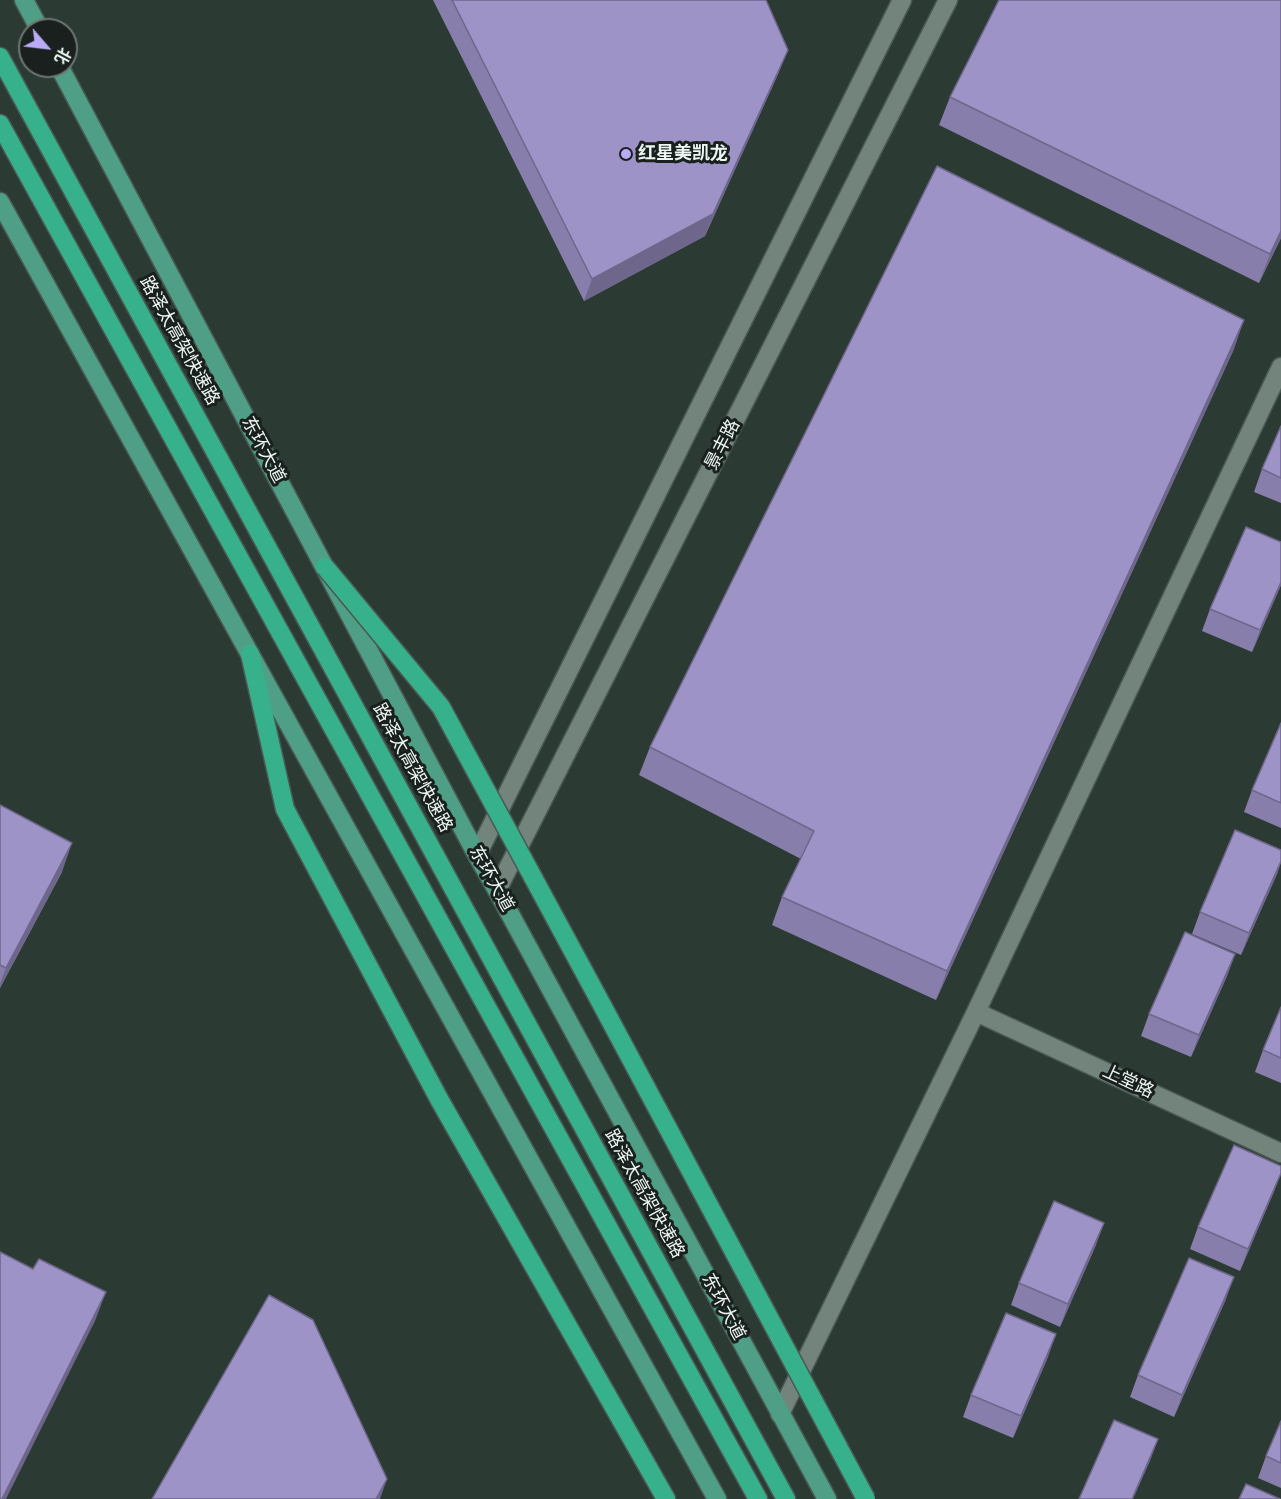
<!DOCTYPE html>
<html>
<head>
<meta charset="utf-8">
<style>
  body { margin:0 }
  #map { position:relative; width:1281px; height:1499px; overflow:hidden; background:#2b3b34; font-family:"Space Grotesk","Noto Sans SC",sans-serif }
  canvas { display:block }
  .north { position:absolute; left:18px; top:18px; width:60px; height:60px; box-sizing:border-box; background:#19201d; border:2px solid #6d7572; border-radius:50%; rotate:118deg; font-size:16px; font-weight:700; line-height:24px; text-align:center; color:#ebf5f1 }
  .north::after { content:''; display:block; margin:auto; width:21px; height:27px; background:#baaaf7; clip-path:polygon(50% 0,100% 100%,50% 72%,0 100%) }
</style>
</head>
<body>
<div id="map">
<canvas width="1281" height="1499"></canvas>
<div class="north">北</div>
</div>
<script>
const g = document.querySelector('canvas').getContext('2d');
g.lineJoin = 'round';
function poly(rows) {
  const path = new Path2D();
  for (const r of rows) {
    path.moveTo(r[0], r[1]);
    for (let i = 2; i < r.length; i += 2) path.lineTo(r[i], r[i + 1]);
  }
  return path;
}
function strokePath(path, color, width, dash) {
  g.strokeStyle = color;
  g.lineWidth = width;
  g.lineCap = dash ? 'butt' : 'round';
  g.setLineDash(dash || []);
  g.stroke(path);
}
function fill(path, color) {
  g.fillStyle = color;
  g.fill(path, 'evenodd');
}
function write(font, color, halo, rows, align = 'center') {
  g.font = font + ' "Space Grotesk","Noto Sans SC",sans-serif';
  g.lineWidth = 6;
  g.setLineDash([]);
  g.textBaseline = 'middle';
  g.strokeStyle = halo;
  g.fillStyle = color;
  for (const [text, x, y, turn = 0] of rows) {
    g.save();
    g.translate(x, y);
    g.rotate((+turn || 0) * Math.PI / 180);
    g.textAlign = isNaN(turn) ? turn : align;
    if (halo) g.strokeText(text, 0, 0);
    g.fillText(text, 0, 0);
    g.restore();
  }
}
const minor = poly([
  [477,855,902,0],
  [497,890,948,0],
  [976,1012,1281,1153],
  [780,1414,976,1012,1281,367]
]);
const major = poly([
  [24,0,40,30],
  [59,66,477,855,497,890,827,1499],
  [0,202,717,1499]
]);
const highway = poly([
  [0,57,786,1499],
  [0,124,758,1499],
  [250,654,285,809,439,1099,666,1499]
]);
strokePath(minor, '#4a5953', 21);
strokePath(major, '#4a5953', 21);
strokePath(highway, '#4a5953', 21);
strokePath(minor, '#72847c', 18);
strokePath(major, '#4e9f85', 18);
strokePath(highway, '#36b18b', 18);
const highwayBridge = poly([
  [325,567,441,707,602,1005,866,1499]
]);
strokePath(highwayBridge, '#4a5953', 21, []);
strokePath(highwayBridge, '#36b18b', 18);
fill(poly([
  [433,0,766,0,779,72,705,236,584,301],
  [950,97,1281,238,1259,283,939,125],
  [1234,349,936,1000,772,925,782,897,801,859,639,775,650,747],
  [1281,426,1281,503,1254,492,1262,469],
  [1281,542,1281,585,1252,652,1202,631,1210,609],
  [1281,723,1281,828,1244,812,1252,790],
  [0,805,62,872,0,988],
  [1281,850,1281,862,1277,874,1241,955,1192,934,1200,912],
  [1235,954,1227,976,1191,1057,1141,1036,1149,1014],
  [1281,1007,1281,1083,1255,1072,1263,1050],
  [1275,1189,1240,1271,1190,1249,1198,1227],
  [1096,1245,1060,1327,1011,1305,1019,1283],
  [1226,1299,1174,1417,1130,1397,1138,1375],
  [1048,1357,1013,1438,963,1417,971,1395],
  [1281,1421,1281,1488,1258,1478,1266,1456]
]), '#877eab');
fill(poly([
  [788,50,779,72,705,236,584,301,592,279],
  [1281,231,1281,238,1259,283,1270,254],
  [1244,320,1234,349,936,1000,947,971],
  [1281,582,1281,585,1252,652,1260,630],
  [72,843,62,872,0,988,0,984,6,968],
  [1281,861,1277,874,1241,955,1249,933],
  [1235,954,1227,976,1191,1057,1199,1035],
  [1281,1173,1275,1189,1240,1271,1248,1249],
  [1104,1223,1096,1245,1060,1327,1068,1304],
  [1234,1277,1226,1299,1174,1417,1182,1395],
  [106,1292,95,1321,6,1499,2,1499],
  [1056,1334,1048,1357,1013,1438,1021,1416],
  [1158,1439,1150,1461,1133,1499,1132,1499],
  [387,1479,380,1499,376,1499]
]), '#6e678b');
const building = poly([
  [452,0,766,0,788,50,713,214,592,279,452,0],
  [999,0,1281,0,1281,231,1270,254,950,97,999,0],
  [937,166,1244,320,947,971,782,897,814,831,650,747,937,166],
  [1281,426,1281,478,1262,469,1281,426],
  [1246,527,1281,542,1281,582,1260,630,1210,609,1246,527],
  [1281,723,1281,803,1252,790,1281,723],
  [0,805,72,843,6,968,0,965,0,805],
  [1235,830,1281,850,1281,861,1249,933,1200,912,1235,830],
  [1185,932,1235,954,1199,1035,1149,1014,1185,932],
  [1281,1007,1281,1058,1263,1050,1281,1007],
  [1234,1145,1281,1166,1281,1173,1248,1249,1198,1227,1234,1145],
  [1054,1201,1104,1223,1068,1304,1019,1283,1054,1201],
  [0,1252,33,1269,39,1259,106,1292,2,1499,0,1499,0,1252],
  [1189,1258,1234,1277,1182,1395,1138,1375,1189,1258],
  [269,1295,313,1320,387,1479,376,1499,152,1499,269,1295],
  [1006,1313,1056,1334,1021,1416,971,1395,1006,1313],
  [1114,1420,1158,1439,1132,1499,1079,1499,1114,1420],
  [1281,1421,1281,1463,1266,1456,1281,1421],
  [1246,1484,1280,1499,1239,1499,1246,1484]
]);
fill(building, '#9d93c7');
strokePath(building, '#6e678b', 1.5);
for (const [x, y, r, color] of [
  [626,154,6,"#baaaf7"]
]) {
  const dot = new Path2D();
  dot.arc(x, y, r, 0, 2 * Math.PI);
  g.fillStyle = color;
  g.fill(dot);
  strokePath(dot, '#19201d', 2);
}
write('bold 18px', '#ebf5f1', '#19201d', [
  ["红星美凯龙",638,154]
], 'left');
write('18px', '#ebf5f1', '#19201d', [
  ["路泽太高架快速路",179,341,61],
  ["景丰路",723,445,-63],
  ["东环大道",263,450,62],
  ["路泽太高架快速路",412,768,61],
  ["东环大道",491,879,61],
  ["上堂路",1128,1082,25],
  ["路泽太高架快速路",644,1194,61],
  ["东环大道",723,1307,62]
]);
</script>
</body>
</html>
